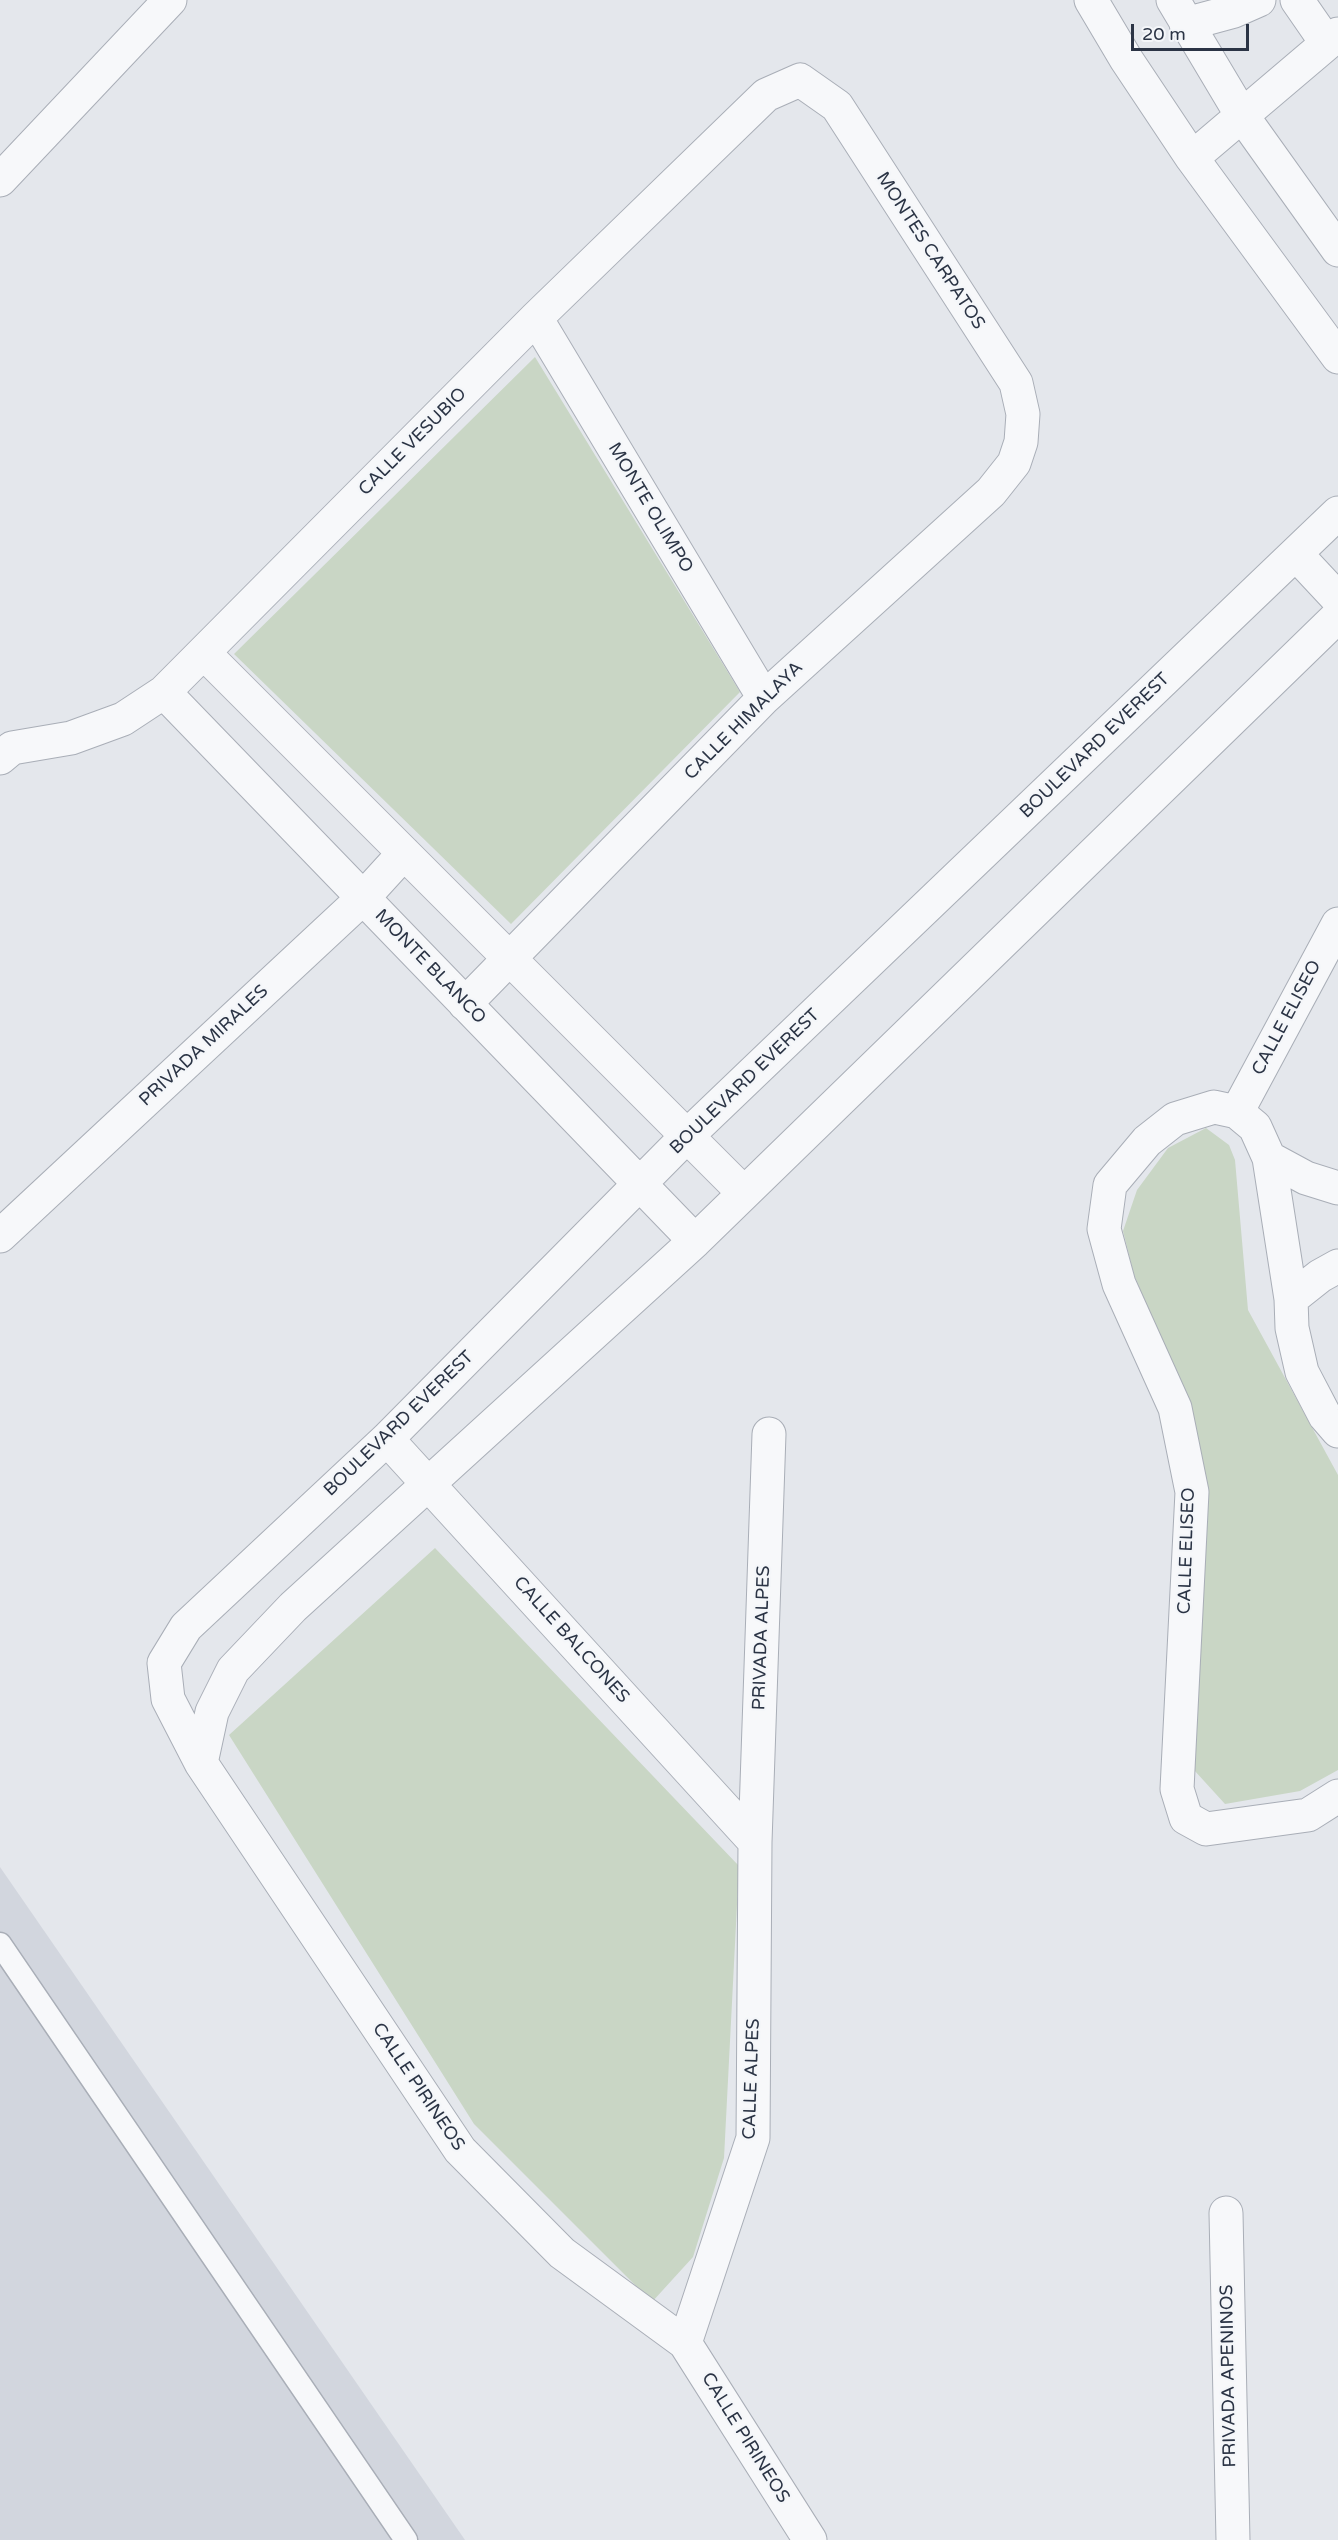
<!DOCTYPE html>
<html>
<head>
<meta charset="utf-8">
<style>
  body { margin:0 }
  #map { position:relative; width:1338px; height:2540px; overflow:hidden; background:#e4e7ec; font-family:"Varela Round",sans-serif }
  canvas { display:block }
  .scale { position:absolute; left:1131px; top:24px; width:118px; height:27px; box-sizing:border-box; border:3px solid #2b3445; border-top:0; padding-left:8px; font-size:18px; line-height:21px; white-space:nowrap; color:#2b3445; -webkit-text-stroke:4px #f4f6f9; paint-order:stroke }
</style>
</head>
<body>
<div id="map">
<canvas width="1338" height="2540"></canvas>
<div class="scale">20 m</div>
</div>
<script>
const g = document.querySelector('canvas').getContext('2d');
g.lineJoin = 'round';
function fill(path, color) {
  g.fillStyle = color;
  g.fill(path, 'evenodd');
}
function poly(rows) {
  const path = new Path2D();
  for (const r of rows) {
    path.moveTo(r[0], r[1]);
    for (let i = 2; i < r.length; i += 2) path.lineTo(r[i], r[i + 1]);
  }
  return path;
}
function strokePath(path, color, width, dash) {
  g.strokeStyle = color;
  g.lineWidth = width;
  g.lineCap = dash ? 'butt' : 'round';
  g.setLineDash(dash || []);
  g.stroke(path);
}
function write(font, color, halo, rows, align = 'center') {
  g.font = font + ' "Varela Round",sans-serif';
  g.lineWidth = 4.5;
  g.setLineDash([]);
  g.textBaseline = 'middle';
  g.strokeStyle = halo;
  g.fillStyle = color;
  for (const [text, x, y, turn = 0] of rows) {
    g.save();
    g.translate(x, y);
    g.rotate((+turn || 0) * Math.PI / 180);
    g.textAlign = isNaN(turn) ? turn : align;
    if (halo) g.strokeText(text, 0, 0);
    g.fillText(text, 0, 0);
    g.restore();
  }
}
fill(poly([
  [0,1867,465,2540,0,2540]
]), '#d2d6de');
fill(poly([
  [535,357,740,692,511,924,234,654],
  [1206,1128,1229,1145,1235,1160,1248,1310,1338,1475,1338,1770,1300,1791,1225,1804,1194,1770,1185,1395,1134,1275,1123,1231,1137,1190,1168,1148],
  [435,1548,739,1866,724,2158,693,2257,652,2302,474,2124,229,1735]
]), '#c9d6c5');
const service = poly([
  [0,1944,406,2540]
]);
const minor = poly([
  [1091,0,1126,59,1192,158,1338,357],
  [1173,0,1241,114,1338,250],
  [1297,0,1326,42],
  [1186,24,1234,11,1259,0],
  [1192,158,1338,34],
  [0,180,170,0],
  [536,318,764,698],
  [1296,554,1338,599],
  [204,653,744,1193],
  [164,692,695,1241],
  [0,758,12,748,71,738,123,719,164,692,536,318,766,95,800,80,837,106,1016,383,1023,414,1021,442,1014,463,991,492,764,698,465,1004],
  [1237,1112,1338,924],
  [1269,1158,1306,1178,1338,1188],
  [0,1236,363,898,404,853],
  [1291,1299,1320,1276,1338,1266],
  [1338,1431,1325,1416,1302,1372,1292,1328,1291,1299,1269,1158,1255,1127,1237,1112,1214,1107,1175,1119,1147,1141,1110,1185,1104,1229,1119,1284,1175,1408,1192,1492,1177,1789,1186,1818,1206,1829,1308,1815,1338,1796],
  [387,1439,755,1842],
  [201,1763,212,1712,233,1670,293,1607,695,1241,1338,616],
  [1226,2213,1233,2540],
  [685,2343,753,2138,755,1842,769,1434],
  [810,2540,685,2343,562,2253,460,2150,201,1763,168,1699,164,1663,186,1627,387,1439,687,1136,1338,513]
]);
strokePath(service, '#a9aeb7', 25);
strokePath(minor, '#a9aeb7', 35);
strokePath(service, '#f7f8fa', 22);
strokePath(minor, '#f7f8fa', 33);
write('18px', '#2b3445', '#f4f6f9', [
  ["MONTES CARPATOS",930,251,57],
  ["CALLE VESUBIO",413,442,-45],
  ["MONTE OLIMPO",650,508,59],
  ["CALLE HIMALAYA",744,721,-45],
  ["BOULEVARD EVEREST",1095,746,-44],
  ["MONTE BLANCO",430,967,46],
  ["CALLE ELISEO",1287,1018,-62],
  ["PRIVADA MIRALES",204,1046,-43],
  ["BOULEVARD EVEREST",745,1082,-44],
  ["BOULEVARD EVEREST",399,1424,-44],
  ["CALLE ELISEO",1187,1551,-88],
  ["PRIVADA ALPES",762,1638,-88],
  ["CALLE BALCONES",571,1640,48],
  ["CALLE ALPES",752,2079,-88],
  ["CALLE PIRINEOS",418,2087,56],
  ["PRIVADA APENINOS",1229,2376,-91],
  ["CALLE PIRINEOS",745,2438,58]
]);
</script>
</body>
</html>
